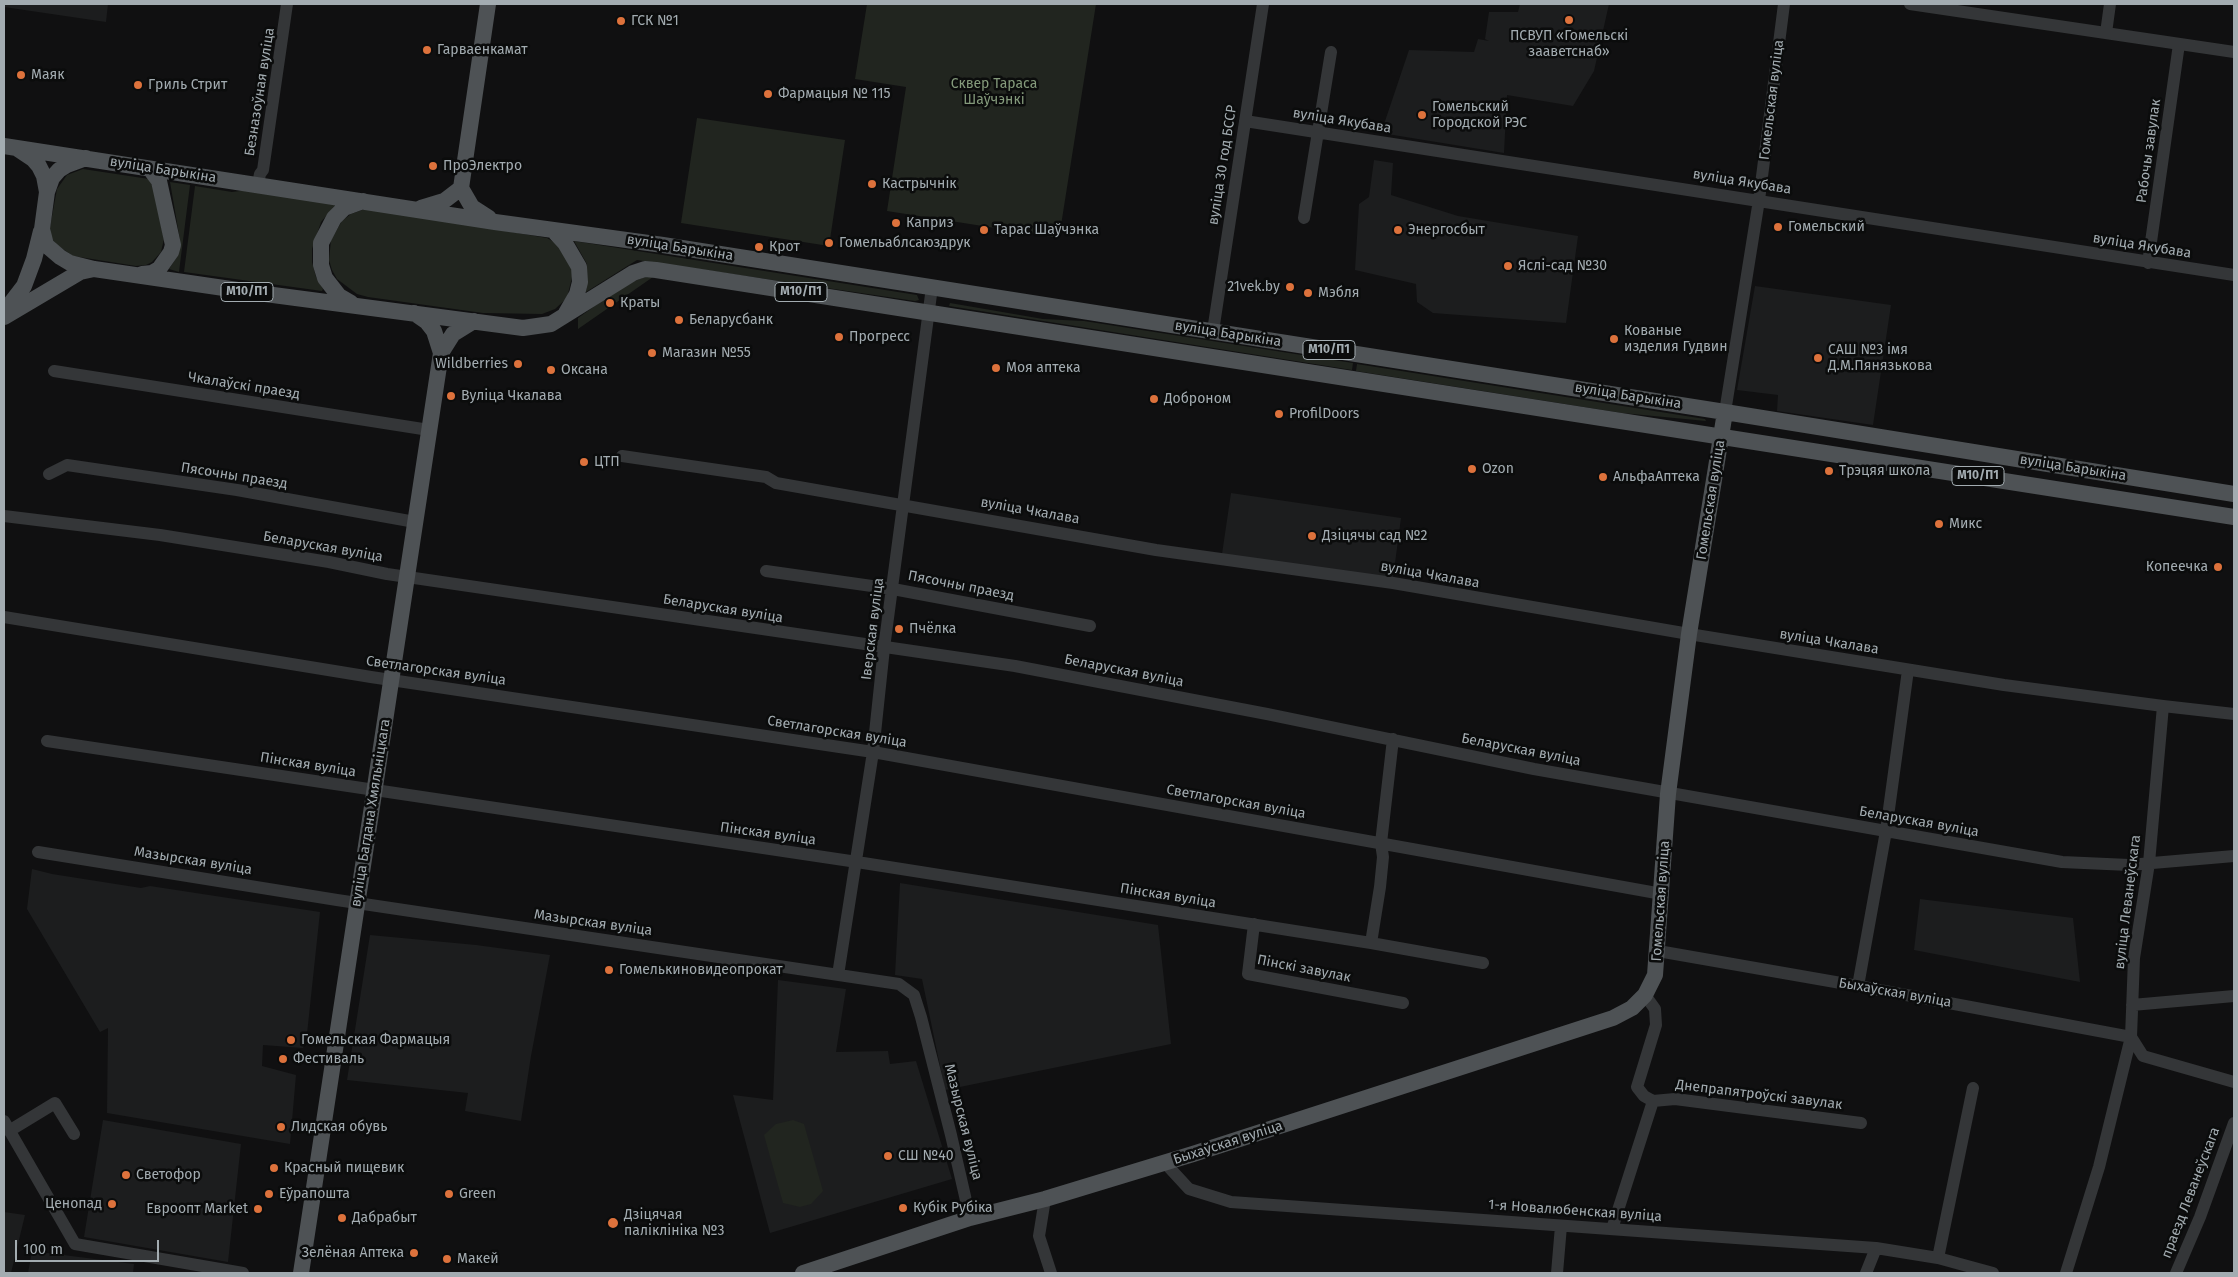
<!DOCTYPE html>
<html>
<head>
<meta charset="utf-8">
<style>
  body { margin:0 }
  #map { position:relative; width:2238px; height:1277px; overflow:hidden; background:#101011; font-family:"Fira Sans",sans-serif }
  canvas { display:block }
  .frame { position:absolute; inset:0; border:5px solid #a3acb1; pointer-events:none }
  .scale { position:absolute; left:15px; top:1240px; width:144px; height:22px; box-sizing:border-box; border:2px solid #a3acb1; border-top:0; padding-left:6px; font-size:15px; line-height:18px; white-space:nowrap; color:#a3acb1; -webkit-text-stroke:4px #0b0c0c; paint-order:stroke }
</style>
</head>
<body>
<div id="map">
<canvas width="2238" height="1277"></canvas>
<div class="frame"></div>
<div class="scale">100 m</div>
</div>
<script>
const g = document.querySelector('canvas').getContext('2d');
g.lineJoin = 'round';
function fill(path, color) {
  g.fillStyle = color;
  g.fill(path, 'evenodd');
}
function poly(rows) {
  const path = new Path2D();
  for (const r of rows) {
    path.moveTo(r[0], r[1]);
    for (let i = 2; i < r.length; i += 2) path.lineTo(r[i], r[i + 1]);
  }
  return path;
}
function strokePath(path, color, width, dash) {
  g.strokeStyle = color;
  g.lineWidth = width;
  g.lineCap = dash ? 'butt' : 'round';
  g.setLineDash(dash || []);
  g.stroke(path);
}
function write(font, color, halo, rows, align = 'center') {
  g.font = font + ' "Fira Sans",sans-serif';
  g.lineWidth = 5;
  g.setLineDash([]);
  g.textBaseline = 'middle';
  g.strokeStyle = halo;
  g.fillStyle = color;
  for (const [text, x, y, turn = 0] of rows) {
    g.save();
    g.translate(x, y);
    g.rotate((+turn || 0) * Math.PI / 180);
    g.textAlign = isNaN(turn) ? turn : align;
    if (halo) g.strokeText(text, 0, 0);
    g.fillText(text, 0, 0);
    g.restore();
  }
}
fill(poly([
  [4,4,108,4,106,22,4,7],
  [1520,4,1609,4,1594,71,1573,106,1507,95,1504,153,1381,133,1409,50,1474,52,1478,39,1489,41,1485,39,1489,12,1518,12],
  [1374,160,1393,163,1391,195,1458,216,1578,236,1566,323,1433,313,1417,302,1416,284,1355,270,1359,204,1369,197],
  [1755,286,1891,305,1873,425,1777,411,1778,395,1737,390],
  [1231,493,1401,518,1393,578,1222,554],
  [32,869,52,874,141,888,150,886,320,912,307,1034,303,1048,263,1045,262,1066,296,1075,290,1144,107,1113,108,1028,100,1032,27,909],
  [900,883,1158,925,1171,1044,945,1090,922,979,895,975],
  [1920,899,2073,918,2080,982,1914,950],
  [370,935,476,945,550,955,531,1056,521,1121,465,1111,468,1093,347,1080],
  [778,980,846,989,836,1052,888,1051,890,1064,916,1061,952,1179,770,1233,733,1095,773,1100],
  [103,1120,241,1144,228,1262,84,1237],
  [4,1212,25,1215,11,1273,4,1273],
  [32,1251,134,1264,133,1273,28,1273]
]), '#1c1d1e');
fill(poly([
  [867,4,1096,4,1059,238,887,211,906,87,855,79],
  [697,118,845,140,829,246,681,223],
  [83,169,149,179,153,187,164,239,161,252,152,262,146,265,136,266,73,256,57,245,51,238,50,227,57,189,67,175],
  [170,182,190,185,179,272,169,269,177,257,180,240],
  [195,186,232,192,248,190,336,204,321,222,312,249,312,262,316,277,323,289,322,291,184,272],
  [376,209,547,238,559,245,568,259,573,273,567,298,555,309,542,314,483,313,368,297,357,294,337,279,332,270,329,260,331,240,342,221,351,214,362,210],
  [574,241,917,295,919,300,915,301,637,260,586,292,587,264],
  [645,277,653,277,578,329,578,318,624,285],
  [950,303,1043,319,1084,321,1353,363,1352,370,949,306],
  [1357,364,1705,419,1706,421,1622,413,1356,371],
  [793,1120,804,1124,823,1191,811,1204,800,1207,783,1203,764,1135,776,1124]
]), '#21251f');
strokePath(poly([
  [1910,4,2234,52],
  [2106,33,2110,4],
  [1245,121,2234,275],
  [258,184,260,174,263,170,287,4],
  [1304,218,1331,52],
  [2148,263,2179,44],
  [1213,331,1263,4],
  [54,371,429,430],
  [1725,412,1759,200,1784,4],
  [622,456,766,477,776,483,1156,550,1393,583,1689,634,2004,685,2163,706,2234,714],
  [49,474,67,465,237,490,415,522],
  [4,516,160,535,329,562,387,574,1015,666,1267,714,1534,769,2062,862,2129,865,2234,856],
  [766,571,893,589,1090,626],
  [4,617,371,677,873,752,1662,894],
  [47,741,857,862,1371,943,1483,963],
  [38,852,337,900,899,984,914,995,921,1017,951,1135,970,1218],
  [1254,924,1248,974,1403,1003],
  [1371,943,1380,887,1383,857,1381,843,1393,739],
  [1658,951,1858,986,2131,1037,2143,1056,2234,1082],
  [838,975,873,752,884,648,932,287],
  [1858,986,1886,831,1908,670],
  [1645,995,1655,1009,1656,1025,1637,1087,1644,1096,1653,1101,1675,1099,1861,1123],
  [2132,1005,2234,996],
  [4,1121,75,1244,243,1273],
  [9,1131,55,1103,74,1134],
  [1165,1163,1189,1189,1231,1202,1876,1248,1938,1258,1993,1273],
  [1045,1199,1039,1236,1051,1273],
  [1612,1229,1653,1101],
  [1938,1258,1973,1088],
  [1557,1273,1561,1226],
  [1866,1273,1876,1248],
  [2066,1273,2099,1167,2131,1037,2134,958,2149,863,2163,706],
  [2176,1273,2200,1217,2234,1123]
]), '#343638', 12);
strokePath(poly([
  [4,146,495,222,663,245,1725,412,2234,494],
  [18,149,33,159,39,166,44,176,47,192],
  [86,158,67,165,59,170,52,178,47,192,42,229,46,245,60,257,70,263,94,269,258,293,523,328,551,324,633,273,645,269,656,270,2234,517],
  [461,188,488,4],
  [461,188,472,207,489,218],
  [421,208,444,201,461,188],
  [553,230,565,243,579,267,580,282,577,294,566,313],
  [142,274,152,273,159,269,171,252,173,245,159,181,150,169],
  [351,303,339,296,325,278,321,265,321,243,334,218,344,208,363,201],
  [4,312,24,286,34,259,41,231],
  [414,313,427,322,434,331,441,353],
  [4,317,80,272,94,269],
  [301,1273,441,353,453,334,474,321],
  [803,1273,970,1218,1045,1199,1193,1154,1613,1018,1632,1008,1645,995,1655,975,1668,794,1689,634,1725,412]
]), '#4e5255', 16);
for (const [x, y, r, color] of [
  [1569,20,5,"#dd723c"],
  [621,21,5,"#dd723c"],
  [427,50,5,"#dd723c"],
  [21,75,5,"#dd723c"],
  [138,85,5,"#dd723c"],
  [768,94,5,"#dd723c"],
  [1422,115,5,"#dd723c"],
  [433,166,5,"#dd723c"],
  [872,184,5,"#dd723c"],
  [896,223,5,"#dd723c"],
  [1778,227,5,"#dd723c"],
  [984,230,5,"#dd723c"],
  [1398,230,5,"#dd723c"],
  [829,243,5,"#dd723c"],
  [759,247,5,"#dd723c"],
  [1508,266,5,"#dd723c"],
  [1290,287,5,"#dd723c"],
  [1308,293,5,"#dd723c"],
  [610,303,5,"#dd723c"],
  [679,320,5,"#dd723c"],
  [839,337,5,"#dd723c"],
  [1614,339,5,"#dd723c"],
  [652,353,5,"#dd723c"],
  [1818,358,5,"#dd723c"],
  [518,364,5,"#dd723c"],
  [996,368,5,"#dd723c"],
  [551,370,5,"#dd723c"],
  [451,396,5,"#dd723c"],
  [1154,399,5,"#dd723c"],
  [1279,414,5,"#dd723c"],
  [584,462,5,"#dd723c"],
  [1472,469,5,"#dd723c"],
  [1829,471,5,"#dd723c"],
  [1603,477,5,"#dd723c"],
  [1939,524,5,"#dd723c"],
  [1312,536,5,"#dd723c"],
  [2218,567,5,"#dd723c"],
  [899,629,5,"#dd723c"],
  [609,970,5,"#dd723c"],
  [291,1040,5,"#dd723c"],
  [283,1059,5,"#dd723c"],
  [281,1127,5,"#dd723c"],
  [888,1156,5,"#dd723c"],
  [274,1168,5,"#dd723c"],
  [126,1175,5,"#dd723c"],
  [269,1194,5,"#dd723c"],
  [449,1194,5,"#dd723c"],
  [112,1204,5,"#dd723c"],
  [903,1208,5,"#dd723c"],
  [258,1209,5,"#dd723c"],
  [342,1218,5,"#dd723c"],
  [613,1223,6,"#dd723c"],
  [414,1253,5,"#dd723c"],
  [447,1259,5,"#dd723c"]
]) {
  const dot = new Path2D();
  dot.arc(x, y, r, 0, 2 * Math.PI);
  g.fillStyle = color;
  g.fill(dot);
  strokePath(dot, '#0b0c0c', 2);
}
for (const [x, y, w] of [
  [247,292,52],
  [801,292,52],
  [1329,350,52],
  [1978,476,52]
]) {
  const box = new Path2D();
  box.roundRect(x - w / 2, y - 9.5, w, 19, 4);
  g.fillStyle = '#0b0c0c';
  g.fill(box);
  strokePath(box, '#a3acb1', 1);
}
write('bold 12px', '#a3acb1', null, [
  ["М10/П1",247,292],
  ["М10/П1",801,292],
  ["М10/П1",1329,350],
  ["М10/П1",1978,476]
]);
write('14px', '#a3acb1', '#0b0c0c', [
  ["ГСК №1",631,21],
  ["ПСВУП «Гомельскі",1569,36,"center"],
  ["зааветснаб»",1569,52,"center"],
  ["Гарваенкамат",437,50],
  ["Маяк",31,75],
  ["Гриль Стрит",148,85],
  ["Фармацыя № 115",778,94],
  ["Гомельский",1432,107],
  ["Городской РЭС",1432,123],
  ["ПроЭлектро",443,166],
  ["Кастрычнік",882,184],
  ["Каприз",906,223],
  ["Гомельский",1788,227],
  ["Тарас Шаўчэнка",994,230],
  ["Энергосбыт",1408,230],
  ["Гомельаблсаюздрук",839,243],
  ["Крот",769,247],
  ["Яслі-сад №30",1518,266],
  ["21vek.by",1280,287,"right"],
  ["Мэбля",1318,293],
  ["Краты",620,303],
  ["Беларусбанк",689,320],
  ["Кованые",1624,331],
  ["изделия Гудвин",1624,347],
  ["Прогресс",849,337],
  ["САШ №3 імя",1828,350],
  ["Д.М.Пянязькова",1828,366],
  ["Магазин №55",662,353],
  ["Wildberries",508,364,"right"],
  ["Моя аптека",1006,368],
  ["Оксана",561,370],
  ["Вуліца Чкалава",461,396],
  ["Доброном",1164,399],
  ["ProfilDoors",1289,414],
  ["ЦТП",594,462],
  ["Ozon",1482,469],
  ["Трэцяя школа",1839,471],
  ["АльфаАптека",1613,477],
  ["Микс",1949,524],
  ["Дзіцячы сад №2",1322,536],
  ["Копеечка",2208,567,"right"],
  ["Пчёлка",909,629],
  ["Гомелькиновидеопрокат",619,970],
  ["Гомельская Фармацыя",301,1040],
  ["Фестиваль",293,1059],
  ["Лидская обувь",291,1127],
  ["СШ №40",898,1156],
  ["Красный пищевик",284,1168],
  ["Светофор",136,1175],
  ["Еўрапошта",279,1194],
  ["Green",459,1194],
  ["Ценопад",102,1204,"right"],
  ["Кубік Рубіка",913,1208],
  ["Евроопт Market",248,1209,"right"],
  ["Дзіцячая",624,1215],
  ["паліклініка №3",624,1231],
  ["Дабрабыт",352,1218],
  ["Зелёная Аптека",404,1253,"right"],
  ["Макей",457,1259]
], 'left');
write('14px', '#849a7b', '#0b0c0c', [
  ["Сквер Тараса",994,84],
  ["Шаўчэнкі",994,100]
]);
write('14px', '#a3acb1', '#0b0c0c', [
  ["Безназоўная вуліца",260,92,-81],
  ["Гомельская вуліца",1772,100,-83],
  ["вуліца Якубава",1342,121,9],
  ["Рабочы завулак",2149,151,-82],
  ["вуліца 30 год БССР",1223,165,-81],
  ["вуліца Барыкіна",163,170,9],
  ["вуліца Якубава",1742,182,9],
  ["вуліца Якубава",2142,246,9],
  ["вуліца Барыкіна",680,248,9],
  ["вуліца Барыкіна",1228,334,9],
  ["Чкалаўскі праезд",244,386,9],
  ["вуліца Барыкіна",1628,396,9],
  ["вуліца Барыкіна",2073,468,9],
  ["Пясочны праезд",234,476,9],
  ["Гомельская вуліца",1711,500,-81],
  ["вуліца Чкалава",1030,511,10],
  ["Беларуская вуліца",323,547,10],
  ["вуліца Чкалава",1430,575,10],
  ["Пясочны праезд",961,586,11],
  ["Беларуская вуліца",723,609,9],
  ["Іверская вуліца",873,629,-83],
  ["вуліца Чкалава",1829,642,9],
  ["Светлагорская вуліца",436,671,8],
  ["Беларуская вуліца",1124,671,11],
  ["Светлагорская вуліца",837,732,9],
  ["Беларуская вуліца",1521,750,11],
  ["Пінская вуліца",308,765,9],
  ["Светлагорская вуліца",1236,802,10],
  ["вуліца Багдана Хмяльніцкага",371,813,-81],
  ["Беларуская вуліца",1919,822,10],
  ["Пінская вуліца",768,834,8],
  ["Мазырская вуліца",193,861,9],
  ["Пінская вуліца",1168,896,9],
  ["Гомельская вуліца",1661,901,-86],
  ["вуліца Леванеўскага",2128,902,-83],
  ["Мазырская вуліца",593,923,8],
  ["Пінскі завулак",1304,969,11],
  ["Быхаўская вуліца",1895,993,10],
  ["Днепрапятроўскі завулак",1759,1095,7],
  ["Мазырская вуліца",963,1122,76],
  ["Быхаўская вуліца",1228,1143,-18],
  ["праезд Леванеўскага",2191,1193,-69],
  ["1-я Новалюбенская вуліца",1575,1211,4]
]);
</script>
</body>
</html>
